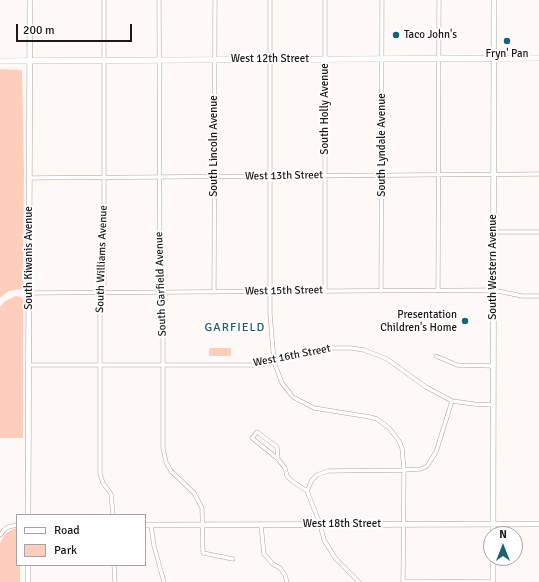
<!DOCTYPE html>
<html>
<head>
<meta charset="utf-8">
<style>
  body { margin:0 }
  #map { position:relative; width:539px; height:582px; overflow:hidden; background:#fef8f6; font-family:Signika,sans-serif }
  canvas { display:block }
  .legend { position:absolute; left:16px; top:514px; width:130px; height:52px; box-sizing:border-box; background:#fff; border:1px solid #a5a3a3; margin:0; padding:5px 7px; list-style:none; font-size:12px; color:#1e1918 }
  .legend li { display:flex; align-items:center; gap:8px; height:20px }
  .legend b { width:20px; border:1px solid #a5a3a3 }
  .north { position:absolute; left:483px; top:526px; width:40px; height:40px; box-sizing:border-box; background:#fff; border:1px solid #a5a3a3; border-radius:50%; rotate:0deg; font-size:11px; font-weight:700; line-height:16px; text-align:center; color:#1e1918 }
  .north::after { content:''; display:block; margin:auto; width:14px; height:18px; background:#1a6172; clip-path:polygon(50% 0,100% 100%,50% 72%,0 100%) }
  .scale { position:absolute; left:16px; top:24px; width:116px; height:18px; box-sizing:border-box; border:2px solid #1e1918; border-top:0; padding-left:5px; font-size:12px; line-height:14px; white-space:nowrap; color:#1e1918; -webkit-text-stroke:3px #fff; paint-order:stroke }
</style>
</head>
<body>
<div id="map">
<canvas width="539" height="582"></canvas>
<ul class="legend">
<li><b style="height:5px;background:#fff"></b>Road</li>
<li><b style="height:11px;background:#fecebd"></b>Park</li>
</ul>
<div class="north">N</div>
<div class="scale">200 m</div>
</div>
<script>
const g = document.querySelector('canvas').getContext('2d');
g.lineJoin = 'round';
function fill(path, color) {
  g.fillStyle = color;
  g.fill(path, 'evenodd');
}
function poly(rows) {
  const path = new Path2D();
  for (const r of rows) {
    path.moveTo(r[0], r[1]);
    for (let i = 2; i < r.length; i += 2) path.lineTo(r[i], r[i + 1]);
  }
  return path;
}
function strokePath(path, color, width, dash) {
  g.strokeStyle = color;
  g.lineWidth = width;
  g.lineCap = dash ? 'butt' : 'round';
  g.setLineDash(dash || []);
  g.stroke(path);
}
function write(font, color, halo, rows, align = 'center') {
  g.font = font + ' Signika,sans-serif';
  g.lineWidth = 4;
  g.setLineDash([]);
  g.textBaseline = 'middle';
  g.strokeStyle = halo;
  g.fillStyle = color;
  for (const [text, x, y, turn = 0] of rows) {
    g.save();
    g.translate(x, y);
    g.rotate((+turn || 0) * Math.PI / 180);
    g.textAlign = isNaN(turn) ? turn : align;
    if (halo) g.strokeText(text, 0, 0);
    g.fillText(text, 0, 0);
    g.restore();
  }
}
fill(poly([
  [0,69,22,70,24,171,23,287,22,289,9,291,0,298],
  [16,296,21,297,23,300,23,438,0,438,0,307,5,301],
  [210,348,231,348,231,356,209,356,209,352],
  [17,528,17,565,20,565,20,582,0,582,0,543,4,535,11,530]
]), '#fecebd');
const street = poly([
  [104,0,104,285,100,300,100,474,103,483,111,494,113,515],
  [159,0,160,285,163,300,163,448,166,462,171,471,194,493,202,508,203,553,233,559],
  [270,0,270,314,274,362,282,383,293,397,314,408,370,417,377,419,389,428,399,441,402,448,404,470,403,582],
  [29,178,539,174],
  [493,232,539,232],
  [438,290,439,0],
  [325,291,325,0],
  [381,291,382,0],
  [214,292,215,0],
  [29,293,493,290,522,296,539,296],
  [436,356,457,365,493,366],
  [29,365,259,365,274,362,317,350,331,348,351,348,364,350,387,359,426,387,452,401,474,404,493,405],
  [278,459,277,447,257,432,252,438,278,459,285,468,287,476,292,481,307,491],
  [151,525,154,546,164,582],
  [261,525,264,554,273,564,280,568,285,575,287,582],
  [0,535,4,530,8,527,17,525],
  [114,565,115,582],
  [403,581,493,582],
  [359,582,336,559,324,540,320,524,307,491,312,480,317,475,328,471,404,470,421,469,427,466,436,452,452,401]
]);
const secondary = poly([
  [28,515,30,0],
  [145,525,539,524],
  [493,534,494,0],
  [493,558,493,582],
  [28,582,28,565]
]);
const primary = poly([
  [0,61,539,58]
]);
strokePath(street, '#afa19d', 4.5);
strokePath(secondary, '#afa19d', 6);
strokePath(primary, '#afa19d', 6);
strokePath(street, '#fff', 3.5);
strokePath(secondary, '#fff', 5);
strokePath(primary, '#fff', 5.5);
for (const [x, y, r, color] of [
  [396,35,4,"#1a6172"],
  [507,41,4,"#1a6172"],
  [465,321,4,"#1a6172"]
]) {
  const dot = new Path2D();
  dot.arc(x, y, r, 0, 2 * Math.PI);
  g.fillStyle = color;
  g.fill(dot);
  strokePath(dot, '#fff', 1.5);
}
write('11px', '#1e1918', '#fff', [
  ["Taco John's",404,35],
  ["Fryn' Pan",507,54,"center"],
  ["Presentation",457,315,"right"],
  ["Children's Home",457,328,"right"]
], 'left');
write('11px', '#1e1918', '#fff', [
  ["West 12th Street",270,59],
  ["South Holly Avenue",325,109,-90],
  ["South Lyndale Avenue",382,145,-90],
  ["South Lincoln Avenue",214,146,-90],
  ["West 13th Street",284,176,-1],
  ["South Kiwanis Avenue",29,258,-90],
  ["South Williams Avenue",102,259,-88],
  ["South Western Avenue",493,267,-90],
  ["South Garfield Avenue",161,284,-92],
  ["West 15th Street",284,291,-1],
  ["West 16th Street",292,356,-11],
  ["West 18th Street",342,524]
]);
g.letterSpacing = '1px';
write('12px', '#255b68', '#fff', [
  ["GARFIELD",235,328]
]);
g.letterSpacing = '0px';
</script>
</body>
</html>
